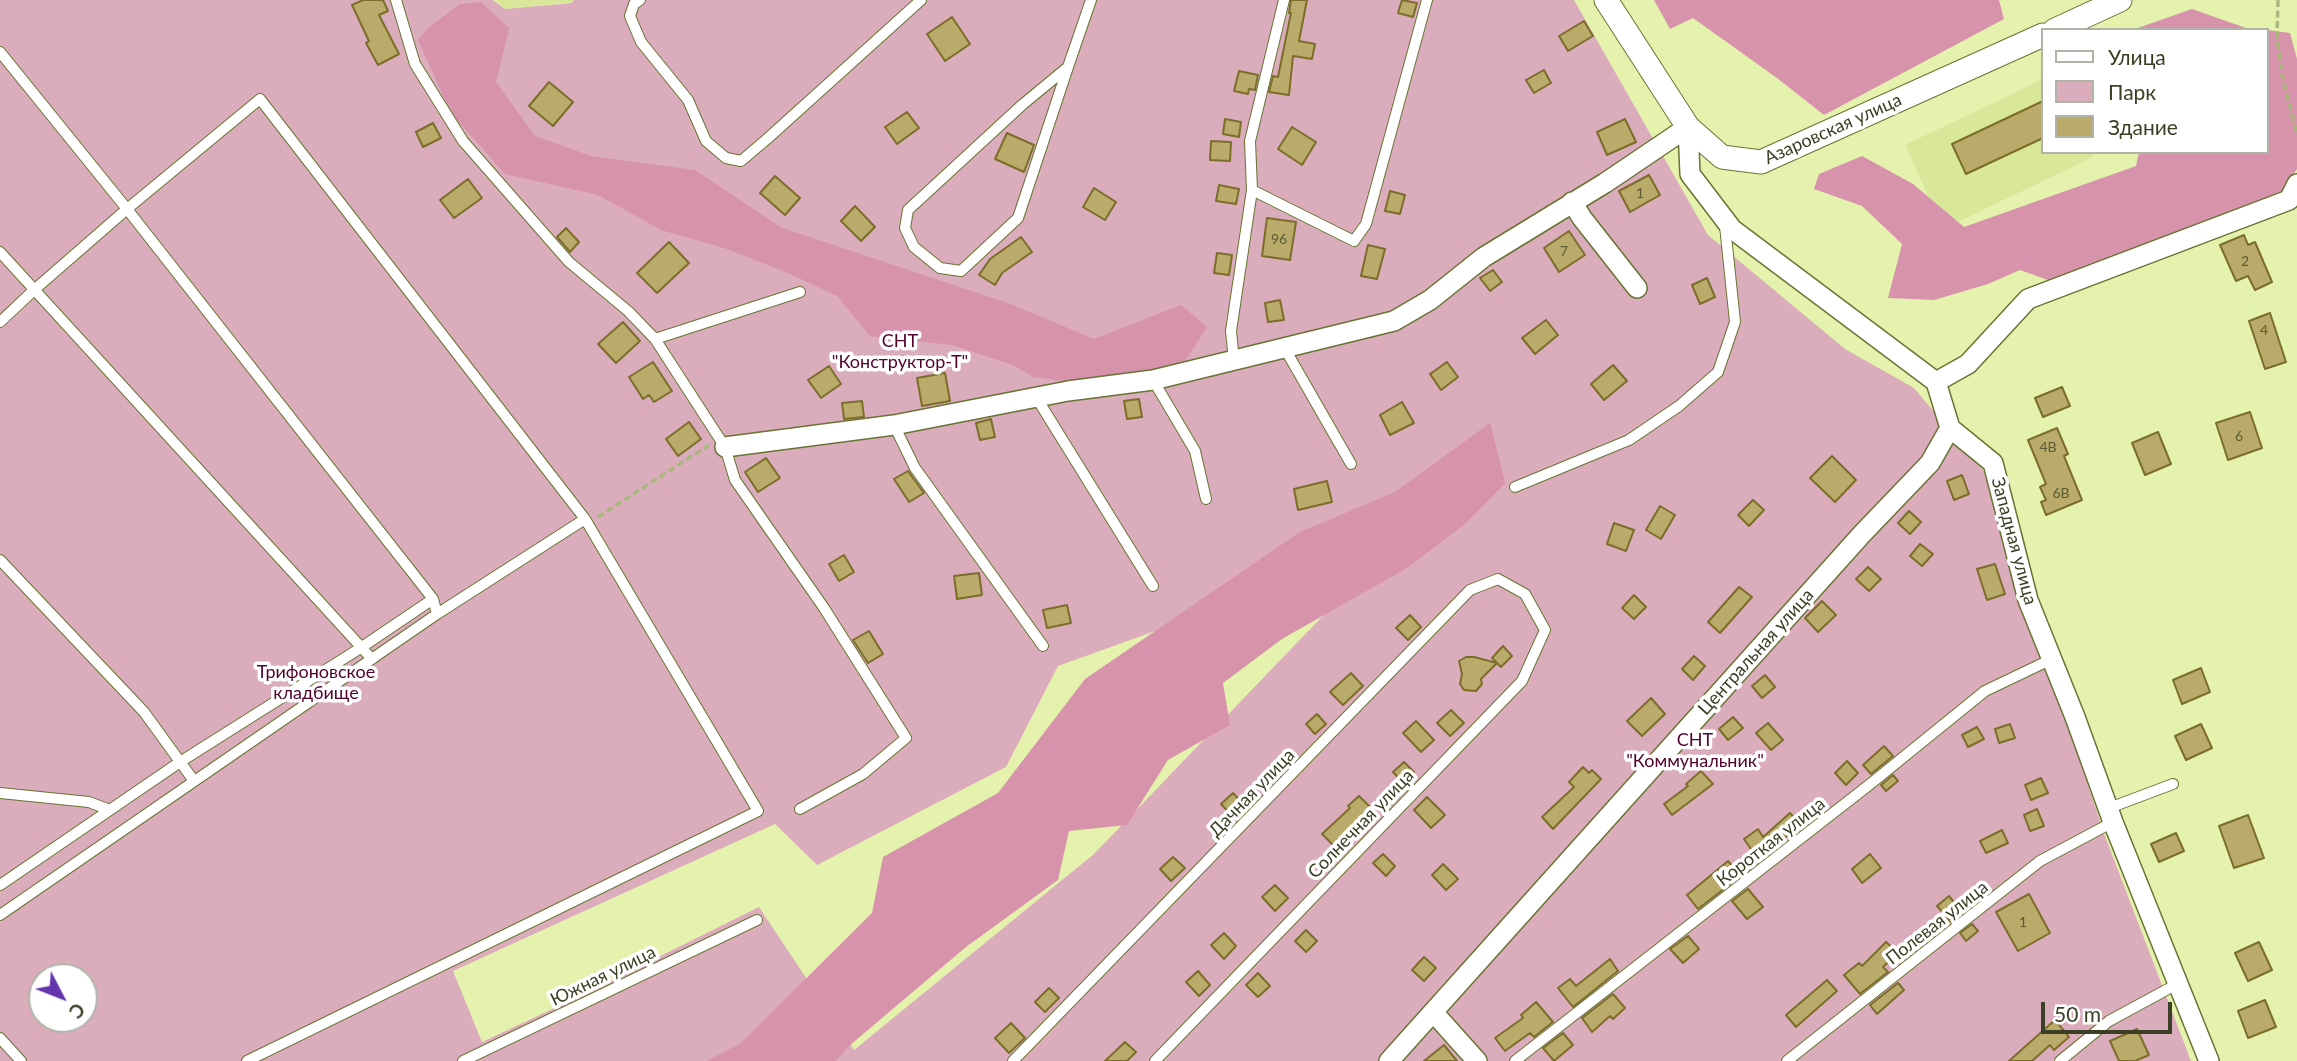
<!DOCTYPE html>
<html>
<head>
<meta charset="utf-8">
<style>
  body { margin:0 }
  #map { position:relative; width:2297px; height:1061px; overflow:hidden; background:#e5f2ae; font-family:Lato,sans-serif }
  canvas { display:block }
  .legend { position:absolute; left:2041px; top:28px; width:228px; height:126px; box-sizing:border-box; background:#fff; border:2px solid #b1b3a7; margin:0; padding:9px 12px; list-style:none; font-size:21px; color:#3b4024 }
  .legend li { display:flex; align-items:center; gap:14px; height:35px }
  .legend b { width:35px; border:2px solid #b1b3a7 }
  .north { position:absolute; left:28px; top:963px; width:70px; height:70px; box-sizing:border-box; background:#fff; border:2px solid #b1b3a7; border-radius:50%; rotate:132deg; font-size:19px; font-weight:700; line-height:28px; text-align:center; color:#3b4024 }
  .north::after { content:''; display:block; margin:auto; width:24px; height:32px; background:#6435ad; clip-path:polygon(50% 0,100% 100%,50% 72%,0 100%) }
  .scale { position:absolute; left:2041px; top:1002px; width:131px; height:32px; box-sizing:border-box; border:4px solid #3b4024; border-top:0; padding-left:9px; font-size:21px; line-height:24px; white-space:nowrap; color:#3b4024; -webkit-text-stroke:5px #fff; paint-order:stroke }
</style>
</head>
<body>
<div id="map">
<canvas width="2297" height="1061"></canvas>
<ul class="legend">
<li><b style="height:9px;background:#fff"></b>Улица</li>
<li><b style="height:19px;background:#dbadbc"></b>Парк</li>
<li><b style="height:19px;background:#baab6a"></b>Здание</li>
</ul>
<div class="north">С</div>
<div class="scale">50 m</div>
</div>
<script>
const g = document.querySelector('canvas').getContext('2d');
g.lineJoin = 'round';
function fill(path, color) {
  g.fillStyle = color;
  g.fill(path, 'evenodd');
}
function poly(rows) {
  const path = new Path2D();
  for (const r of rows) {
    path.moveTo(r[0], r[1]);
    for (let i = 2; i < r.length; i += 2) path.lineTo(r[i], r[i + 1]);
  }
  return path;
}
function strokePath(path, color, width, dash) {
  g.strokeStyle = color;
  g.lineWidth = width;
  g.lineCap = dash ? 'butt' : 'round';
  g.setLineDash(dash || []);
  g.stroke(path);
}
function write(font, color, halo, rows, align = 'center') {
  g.font = font + ' Lato,sans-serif';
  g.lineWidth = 7;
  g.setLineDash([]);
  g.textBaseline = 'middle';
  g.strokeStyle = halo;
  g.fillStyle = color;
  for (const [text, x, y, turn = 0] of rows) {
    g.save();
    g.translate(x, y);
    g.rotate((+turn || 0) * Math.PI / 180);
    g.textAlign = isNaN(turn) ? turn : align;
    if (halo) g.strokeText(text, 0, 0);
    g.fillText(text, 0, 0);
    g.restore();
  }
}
fill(poly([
  [496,0,574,0,571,2,505,9],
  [2043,72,2043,152,2097,152,2089,159,1943,229,1905,145,2037,82]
]), '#d9e79b');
fill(poly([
  [0,0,493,0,505,9,571,3,574,0,1574,0,1708,235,1845,349,1914,388,1983,470,2105,836,2191,1061,0,1061],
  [1389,547,1094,854,854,1050,759,907,576,998,482,1042,453,971,775,824,817,865,1006,767,1058,666],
  [42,977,84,977,84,1019,42,1019]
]), '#dbadbc');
fill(poly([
  [1654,0,1999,0,2004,19,1824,115,1777,78,1693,18,1670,29],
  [481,2,509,28,496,82,535,136,591,156,695,170,780,227,1008,303,1094,339,1181,305,1207,327,1178,372,1095,385,1033,377,1013,365,952,345,870,336,837,296,790,274,727,249,661,230,598,195,505,174,451,113,418,40,428,28,460,4],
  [2192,9,2246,28,2260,30,2132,30],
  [2267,30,2290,33,2297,59,2297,169,2277,197,2051,281,2020,270,1988,284,1934,300,1888,298,1902,244,1862,206,1814,189,1819,174,1862,156,1913,184,1964,227,2136,166,2139,152,2267,152],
  [1490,423,1505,483,1465,524,1407,568,1282,639,1223,683,1230,725,1168,760,1127,825,1069,831,1058,880,966,947,849,1046,836,1061,707,1061,741,1043,872,913,883,857,998,793,1085,679,1300,532,1395,492]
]), '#d693ab');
const building = poly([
  [363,0,383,0,388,11,379,15,399,54,378,65,366,43,369,41,352,5,363,0],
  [1291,0,1307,0,1299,41,1315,44,1312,59,1293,56,1289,95,1269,92,1273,76,1278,77,1291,13,1289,13,1291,0],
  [1402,0,1417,3,1413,17,1398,13,1402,0],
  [952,17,970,44,945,61,927,34,952,17],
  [1584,21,1593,36,1568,51,1559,36,1584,21],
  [1544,70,1551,83,1534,93,1526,80,1544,70],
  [1239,71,1258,75,1255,90,1249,89,1248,94,1234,91,1239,71],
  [549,82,573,102,553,126,529,106,549,82],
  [2043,101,2043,138,1966,174,1952,144,2043,101],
  [907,112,919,128,897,144,885,127,907,112],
  [1225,119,1241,122,1239,137,1223,134,1225,119],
  [1625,119,1636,142,1607,155,1597,132,1625,119],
  [433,123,441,138,423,147,416,132,433,123],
  [1292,127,1316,142,1302,165,1278,149,1292,127],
  [1007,133,1034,145,1024,172,995,159,1007,133],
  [1211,141,1231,142,1230,161,1210,160,1211,141],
  [1649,175,1660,195,1630,212,1619,191,1649,175],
  [775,176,800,198,785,215,760,193,775,176],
  [468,179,482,198,454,218,440,200,468,179],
  [1219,185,1239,189,1236,204,1216,201,1219,185],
  [1094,188,1116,202,1105,220,1083,207,1094,188],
  [1390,191,1405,195,1400,214,1385,211,1390,191],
  [855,206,875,227,861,241,841,221,855,206],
  [1267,218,1296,222,1290,260,1262,256,1267,218],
  [566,228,579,242,570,252,557,237,566,228],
  [1569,231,1585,255,1559,272,1544,248,1569,231],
  [2244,235,2248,245,2255,242,2272,282,2255,290,2248,276,2236,281,2220,245,2244,235],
  [1021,237,1032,252,1002,273,995,285,979,275,990,259,1021,237],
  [669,242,689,263,657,293,637,273,669,242],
  [1368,245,1385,249,1377,279,1361,276,1368,245],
  [1217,253,1232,255,1229,275,1214,273,1217,253],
  [1493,270,1502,282,1490,291,1480,278,1493,270],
  [1707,278,1715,297,1700,304,1692,285,1707,278],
  [1280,300,1284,320,1268,322,1265,303,1280,300],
  [2270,313,2286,362,2265,369,2249,321,2270,313],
  [1546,320,1558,335,1535,354,1522,338,1546,320],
  [623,322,640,341,616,363,598,344,623,322],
  [653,362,672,391,654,402,649,395,643,399,629,377,653,362],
  [1447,362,1458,377,1441,390,1430,374,1447,362],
  [1613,365,1627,381,1604,400,1591,384,1613,365],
  [829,366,841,384,821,398,808,380,829,366],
  [945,373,950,401,922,406,917,378,945,373],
  [2062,387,2070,406,2043,417,2035,398,2062,387],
  [1139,399,1142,417,1127,419,1124,401,1139,399],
  [862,401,864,417,844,419,842,403,862,401],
  [1402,402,1414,423,1390,435,1380,415,1402,402],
  [2250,412,2262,448,2228,460,2216,423,2250,412],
  [991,419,995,437,980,440,976,423,991,419],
  [689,422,701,439,678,456,666,439,689,422],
  [2057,428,2068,454,2064,456,2082,500,2046,515,2041,502,2046,500,2040,487,2046,484,2028,440,2057,428],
  [2158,432,2171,464,2145,475,2132,443,2158,432],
  [1832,456,1856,480,1835,502,1810,478,1832,456],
  [766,458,780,478,758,492,745,472,766,458],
  [908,471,924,493,909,502,894,479,908,471],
  [1962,475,1969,494,1954,500,1947,481,1962,475],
  [1327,481,1332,502,1298,510,1294,489,1327,481],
  [1753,500,1764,510,1749,526,1738,515,1753,500],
  [1660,506,1675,515,1661,539,1646,530,1660,506],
  [1909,511,1921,522,1910,534,1898,523,1909,511],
  [1614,523,1634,530,1626,551,1607,544,1614,523],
  [1920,544,1933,554,1922,566,1910,556,1920,544],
  [844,555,854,572,839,581,829,564,844,555],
  [1995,564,2005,594,1987,600,1977,569,1995,564],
  [1868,567,1881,579,1869,591,1856,579,1868,567],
  [979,573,982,595,957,599,954,576,979,573],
  [1739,587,1752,597,1720,633,1708,622,1739,587],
  [1634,595,1646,607,1634,619,1622,608,1634,595],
  [1822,601,1836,615,1818,632,1805,618,1822,601],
  [1067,605,1071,623,1047,628,1043,610,1067,605],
  [1410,615,1421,627,1408,640,1396,628,1410,615],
  [869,631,883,654,868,663,853,640,869,631],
  [1503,646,1512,656,1501,667,1492,658,1503,646],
  [1694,656,1705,666,1693,680,1682,669,1694,656],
  [1466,657,1474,657,1497,663,1481,679,1482,684,1476,691,1464,690,1460,684,1462,674,1459,661,1466,657],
  [2201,668,2210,692,2182,704,2173,680,2201,668],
  [1351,673,1363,686,1343,705,1330,692,1351,673],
  [1765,675,1775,687,1762,698,1752,686,1765,675],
  [1651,698,1665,714,1642,736,1627,721,1651,698],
  [1451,710,1464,723,1450,736,1437,723,1451,710],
  [1317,714,1326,724,1315,734,1306,724,1317,714],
  [1733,717,1743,728,1728,740,1719,729,1733,717],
  [1416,721,1434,740,1421,752,1403,733,1416,721],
  [1768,723,1783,740,1771,750,1756,733,1768,723],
  [2010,724,2015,738,1999,743,1995,729,2010,724],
  [2201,724,2212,748,2186,760,2175,736,2201,724],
  [1977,727,1984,739,1968,747,1962,735,1977,727],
  [1884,746,1893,756,1871,774,1863,765,1884,746],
  [1847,761,1858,773,1846,785,1835,773,1847,761],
  [1404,762,1414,772,1403,783,1393,772,1404,762],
  [1583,767,1589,773,1592,770,1601,779,1553,829,1542,817,1574,787,1569,782,1583,767],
  [1701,771,1713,784,1672,815,1664,804,1688,786,1686,784,1701,771],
  [1893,775,1898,781,1886,791,1881,785,1893,775],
  [2041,778,2048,793,2031,800,2025,785,2041,778],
  [1233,793,1246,807,1234,818,1221,804,1233,793],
  [1359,796,1376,813,1365,824,1360,819,1333,845,1322,834,1350,808,1348,806,1359,796],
  [1427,797,1445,815,1431,828,1414,810,1427,797],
  [2037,809,2044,826,2030,831,2024,815,2037,809],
  [1790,813,1801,825,1758,859,1744,839,1758,829,1763,837,1790,813],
  [2248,815,2264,858,2234,868,2219,826,2248,815],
  [2002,830,2008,843,1986,853,1980,841,2002,830],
  [2176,833,2184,851,2159,862,2151,844,2176,833],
  [1383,854,1395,866,1386,876,1373,863,1383,854],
  [1870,854,1881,868,1862,883,1852,869,1870,854],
  [1173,857,1185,868,1171,881,1160,869,1173,857],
  [1728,861,1739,874,1736,876,1738,878,1698,909,1687,895,1728,861],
  [1443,864,1458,879,1446,890,1432,875,1443,864],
  [1275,885,1288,898,1275,911,1262,897,1275,885],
  [1748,889,1763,907,1747,919,1732,901,1748,889],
  [2029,894,2050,933,2018,951,1996,912,2029,894],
  [1949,896,1963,913,1951,922,1937,906,1949,896],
  [1972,924,1978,931,1966,941,1960,933,1972,924],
  [1306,930,1317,941,1306,952,1295,941,1306,930],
  [1224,933,1236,946,1224,959,1211,945,1224,933],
  [1688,936,1699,949,1683,963,1670,949,1688,936],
  [1886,942,1898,953,1883,967,1888,972,1860,994,1844,975,1859,963,1862,966,1886,942],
  [2259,942,2272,970,2248,981,2235,953,2259,942],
  [1424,957,1436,968,1424,981,1412,970,1424,957],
  [1610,959,1618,971,1573,1007,1558,988,1570,979,1576,986,1610,959],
  [1198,971,1210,985,1199,996,1186,982,1198,971],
  [1258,973,1270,986,1258,997,1246,985,1258,973],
  [1827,980,1837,991,1796,1027,1786,1015,1827,980],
  [1898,983,1904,990,1877,1014,1870,1005,1898,983],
  [1049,988,1059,998,1045,1012,1035,1002,1049,988],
  [1613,994,1625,1008,1613,1019,1610,1016,1592,1032,1582,1018,1613,994],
  [2265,1000,2276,1027,2248,1038,2238,1011,2265,1000],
  [1536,1002,1553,1022,1534,1037,1530,1033,1505,1051,1495,1038,1523,1018,1521,1015,1536,1002],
  [2055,1020,2069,1037,2054,1050,2050,1045,2032,1061,2009,1061,2055,1020],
  [1011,1023,1025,1038,1009,1053,995,1038,1011,1023],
  [2137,1029,2149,1055,2135,1061,2119,1061,2110,1041,2137,1029],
  [1563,1033,1573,1045,1554,1061,1543,1048,1563,1033],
  [1125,1042,1136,1052,1127,1061,1105,1061,1125,1042],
  [1444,1045,1457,1061,1424,1061,1444,1045]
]);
fill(building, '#baab6a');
strokePath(building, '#7b6d2a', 2);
const service = poly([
  [396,0,415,64,463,141,569,262,628,311,655,339,725,447,735,480,824,608,906,738,863,774,800,809],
  [640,0,634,4,630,16,641,42,688,100,706,141,726,158,741,161,767,139,921,0],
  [0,52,127,209,433,599,437,614],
  [1068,67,1022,105,908,210,905,228,914,247,940,268,961,271,1018,218,1068,67,1091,0],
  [1252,190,1354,241,1366,224,1427,0],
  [0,252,372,659],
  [0,322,34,290,127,209,260,99,585,519,758,811,247,1061],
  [655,339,800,292],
  [1285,349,1351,464],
  [1234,361,1231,331,1252,190,1250,141,1284,0],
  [1153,380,1195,451,1206,499],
  [1036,397,1153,586],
  [894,425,915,468,1043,646],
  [1515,487,1629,440,1679,406,1718,372,1735,322,1725,226],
  [0,560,144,712,194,781],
  [0,793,89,802,110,810],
  [2109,808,2173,784],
  [0,885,180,762,362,647,433,599],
  [0,915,437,614,585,519],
  [0,1038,21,1061],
  [463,1061,757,920],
  [1013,1061,1470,590,1498,579,1525,594,1545,630,1522,681,1155,1061],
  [1515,1061,1869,785,1985,691,2052,659],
  [1787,1061,2040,861,2113,822],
  [2060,1061,2109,1021,2179,983]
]);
const minor = poly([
  [1688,127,1690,174,1732,229,1936,382,1950,428,1993,463,2028,600,2075,717,2113,822,2209,1061],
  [1572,202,1582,218,1637,288],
  [1936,382,1968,364,2028,299,2289,200,2297,184],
  [725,447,894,425,1068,391,1153,380,1394,321,1430,300,1484,257,1605,183,1688,127],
  [1434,1013,1477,1061],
  [1389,1061,1862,534,1930,463,1950,428]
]);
const tertiary = poly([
  [1606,0,1688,127,1722,157,1761,162,2043,35],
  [2055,30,2120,0]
]);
strokePath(service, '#697333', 12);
strokePath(minor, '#697333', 22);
strokePath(tertiary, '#697333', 25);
strokePath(poly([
  [2278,0,2277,38,2282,75,2297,135],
  [598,517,709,445]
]), '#abb57f', 3.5, [7, 3.5]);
strokePath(service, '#fff', 10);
strokePath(minor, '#fff', 19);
strokePath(tertiary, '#fff', 23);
write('14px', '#5b5b36', null, [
  ["1",1640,193],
  ["96",1279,239],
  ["7",1564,251],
  ["2",2245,261],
  ["4",2264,330],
  ["6",2239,436],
  ["4В",2048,447],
  ["6В",2061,493],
  ["1",2023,922]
]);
write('18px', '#3b4024', '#fff', [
  ["Азаровская улица",1833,129,-24],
  ["Западная улица",2014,541,75],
  ["Центральная улица",1756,652,-48],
  ["Дачная улица",1252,793,-46],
  ["Солнечная улица",1361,824,-46],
  ["Короткая улица",1771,842,-38],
  ["Полевая улица",1937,923,-38],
  ["Южная улица",603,976,-26]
]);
write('18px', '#52012c', '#fff', [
  ["СНТ",900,341],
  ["\"Конструктор-Т\"",900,362],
  ["Трифоновское",316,672],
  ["кладбище",316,693],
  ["СНТ",1695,740],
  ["\"Коммунальник\"",1695,761]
]);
</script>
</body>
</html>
